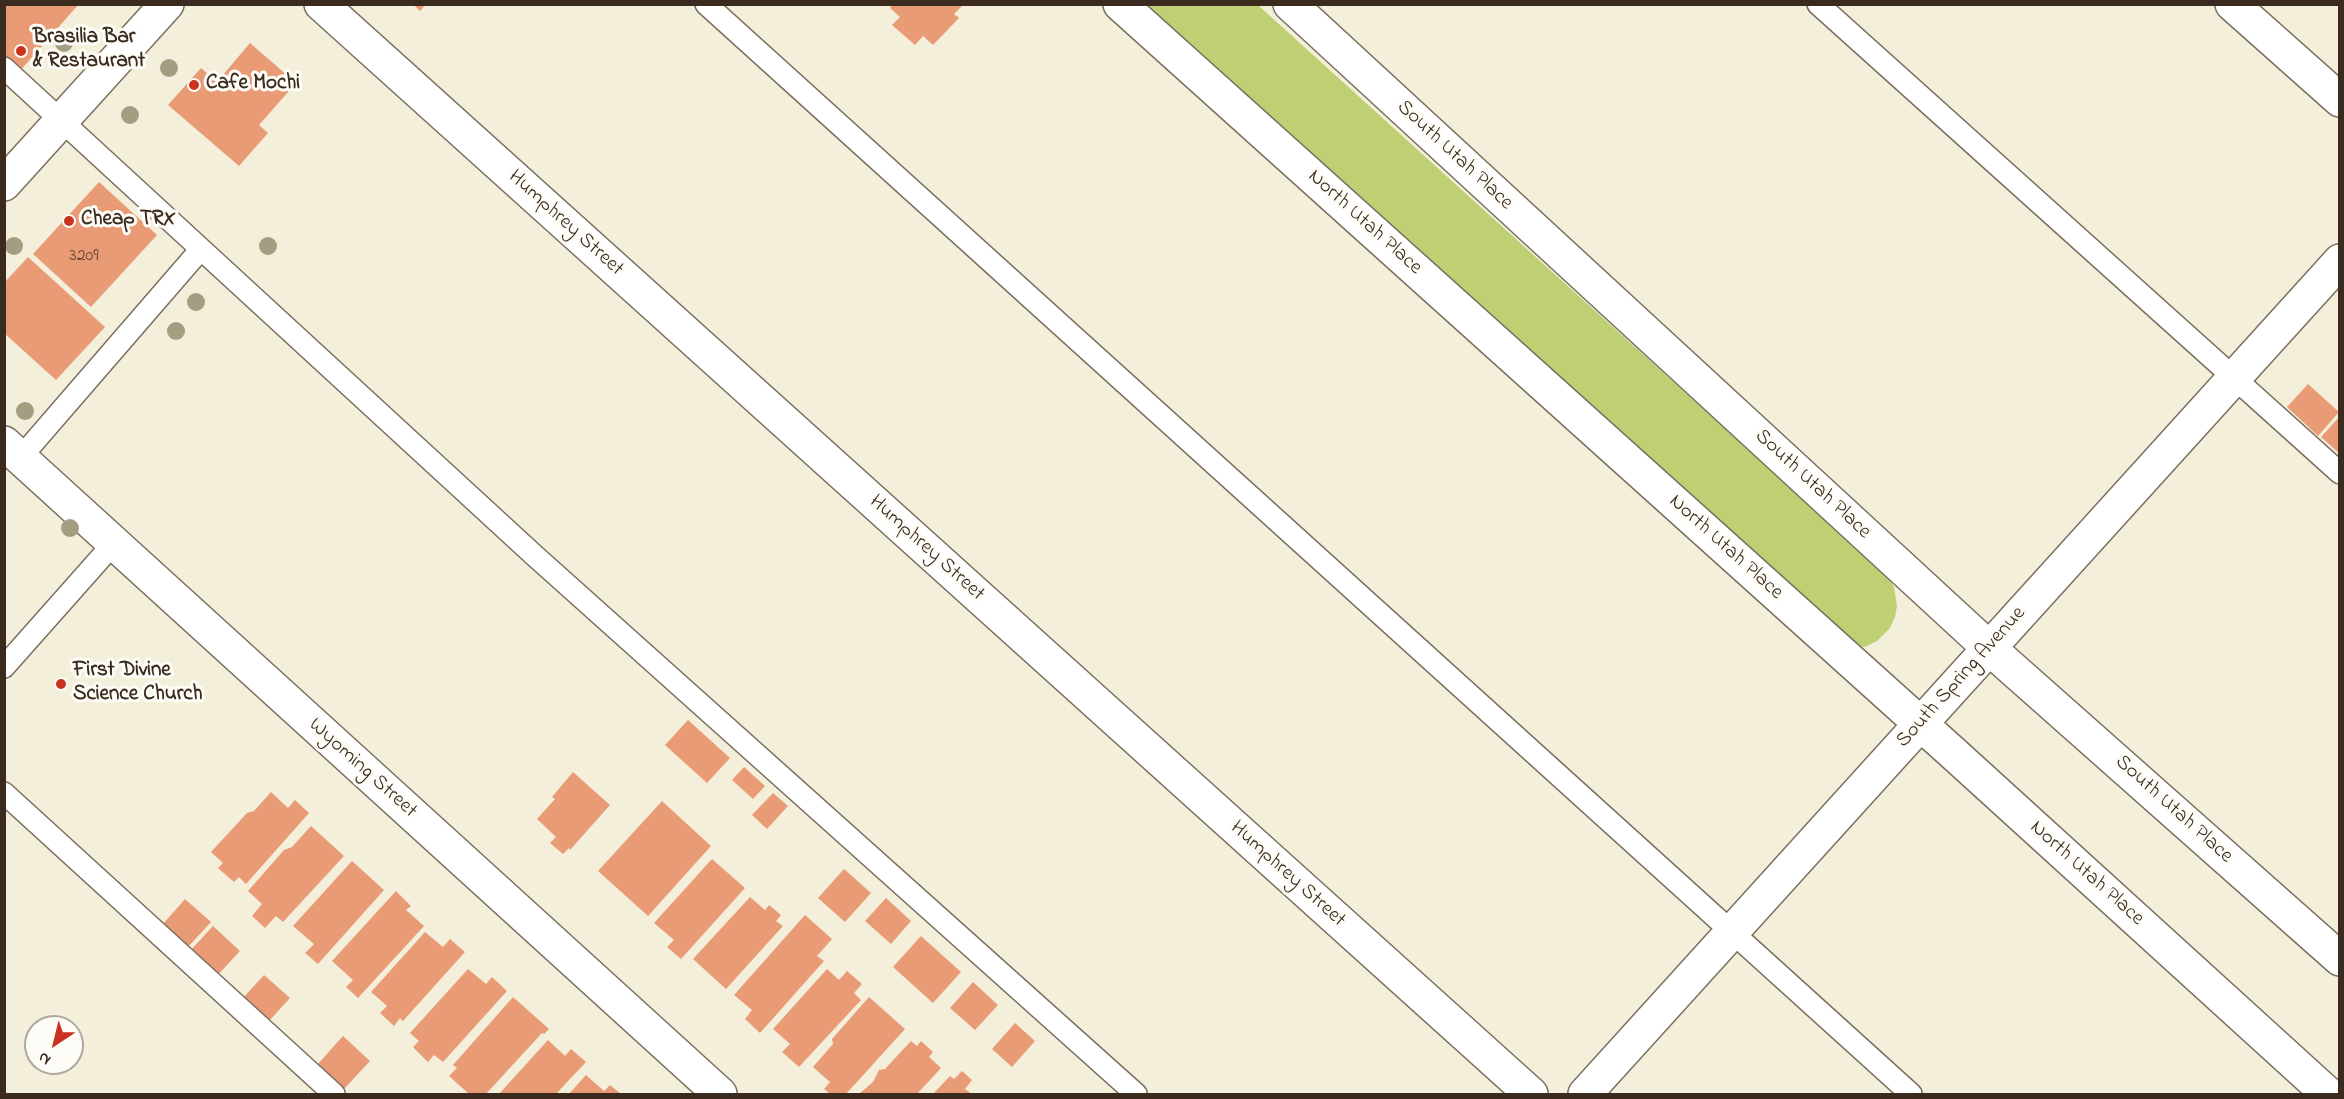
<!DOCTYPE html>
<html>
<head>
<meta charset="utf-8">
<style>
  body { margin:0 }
  #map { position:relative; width:2344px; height:1099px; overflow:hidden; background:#f3efdb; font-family:"Indie Flower",sans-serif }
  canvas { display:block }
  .frame { position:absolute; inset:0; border:6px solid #3b2a1e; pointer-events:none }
  .north { position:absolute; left:24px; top:1015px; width:60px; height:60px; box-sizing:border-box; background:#fdfcf7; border:2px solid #afa8a0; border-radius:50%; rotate:215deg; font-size:16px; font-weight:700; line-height:24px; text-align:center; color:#3b2a1e }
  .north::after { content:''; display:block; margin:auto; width:21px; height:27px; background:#c8321e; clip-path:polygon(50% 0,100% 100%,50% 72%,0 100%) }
</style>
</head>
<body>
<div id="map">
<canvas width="2344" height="1099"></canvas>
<div class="frame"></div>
<div class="north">N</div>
</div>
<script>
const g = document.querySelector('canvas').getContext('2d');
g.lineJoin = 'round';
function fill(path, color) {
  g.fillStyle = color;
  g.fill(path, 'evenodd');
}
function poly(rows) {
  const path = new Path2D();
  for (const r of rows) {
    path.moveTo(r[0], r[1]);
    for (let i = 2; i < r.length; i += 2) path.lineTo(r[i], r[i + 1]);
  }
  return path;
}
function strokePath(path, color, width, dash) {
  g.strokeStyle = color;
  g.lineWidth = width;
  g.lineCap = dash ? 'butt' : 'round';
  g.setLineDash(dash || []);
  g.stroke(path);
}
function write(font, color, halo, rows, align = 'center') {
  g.font = font + ' "Indie Flower",sans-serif';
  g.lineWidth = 6;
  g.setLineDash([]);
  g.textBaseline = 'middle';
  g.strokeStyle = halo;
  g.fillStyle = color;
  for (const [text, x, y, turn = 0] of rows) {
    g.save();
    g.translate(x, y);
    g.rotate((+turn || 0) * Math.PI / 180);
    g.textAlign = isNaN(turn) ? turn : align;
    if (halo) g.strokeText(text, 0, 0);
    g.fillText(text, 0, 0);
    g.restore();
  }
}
fill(poly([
  [1143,5,1258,5,1884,573,1894,587,1897,606,1895,617,1890,628,1877,641,1865,647,1846,643]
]), '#bed073');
fill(poly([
  [4,4,79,4,19,72,4,58],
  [413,4,426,4,420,11],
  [893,4,964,4,954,14,959,18,933,45,923,36,915,45,892,25,900,17,890,8],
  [250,43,296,83,259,125,268,133,239,166,168,105,201,68,217,82],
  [99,182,157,235,91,307,33,254],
  [28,257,105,327,56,380,4,333,4,283],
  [2308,384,2339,412,2318,436,2287,407],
  [2340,416,2340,454,2321,437],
  [688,720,730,758,707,783,665,745],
  [744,767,765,786,753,799,732,780],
  [573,772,610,805,570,850,569,848,563,854,550,843,556,837,537,819,555,799,552,797],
  [271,792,288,808,295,800,309,813,246,884,239,877,234,882,218,868,223,863,211,852,247,813,254,811],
  [773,793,788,806,767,829,752,815],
  [662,801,711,846,648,916,598,871],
  [311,826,344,856,283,922,276,916,265,928,252,916,262,904,248,891,284,850,292,847],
  [712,859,745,888,681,959,667,947,674,940,654,923],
  [352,861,384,890,318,964,305,953,314,944,293,926],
  [844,869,871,893,845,922,818,898],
  [396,891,411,906,406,910,424,926,358,998,346,987,353,980,332,961],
  [750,897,765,910,769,905,781,915,776,921,783,926,726,989,693,959],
  [886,898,911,921,891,944,865,921],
  [185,899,211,922,188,947,163,924],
  [805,915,832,939,817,956,824,961,760,1033,745,1019,752,1010,734,995],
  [213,926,240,951,216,977,189,952],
  [425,932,443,947,450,939,465,952,403,1021,400,1018,394,1026,380,1013,387,1006,371,992],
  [921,936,961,972,933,1003,893,967],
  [468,969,486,984,492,977,507,991,443,1062,434,1055,428,1062,413,1047,419,1041,410,1033],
  [827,969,839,980,847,971,862,984,854,993,861,1000,799,1067,782,1052,790,1044,773,1029],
  [264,975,290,998,269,1021,243,998],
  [973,982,998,1005,975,1030,950,1008],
  [513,997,549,1029,544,1034,542,1033,486,1094,469,1094,449,1076,457,1068,453,1065],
  [869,997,905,1029,846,1094,830,1094,824,1089,830,1082,813,1067,833,1044,832,1039],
  [1015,1023,1035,1041,1012,1067,992,1049],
  [343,1036,370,1061,344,1089,317,1065],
  [548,1040,565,1056,571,1049,586,1062,556,1094,499,1094],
  [911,1041,917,1046,921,1041,933,1052,929,1057,941,1068,917,1094,859,1094,873,1082,879,1070,885,1069],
  [962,1071,972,1080,965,1089,972,1094,933,1094,950,1076,954,1079],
  [586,1075,604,1091,610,1085,621,1094,569,1094]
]), '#e99b76');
const lane = poly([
  [706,4,1911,1094],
  [1818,4,2340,473],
  [4,68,535,556,1136,1094],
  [21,457,201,249],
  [4,667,114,543],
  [4,793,334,1094]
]);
const street = poly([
  [321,4,1531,1094],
  [1120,4,1953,753,2328,1094],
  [1290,4,1989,648,2340,959],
  [2232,4,2340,100],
  [4,443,720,1094],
  [1585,1094,2340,261]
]);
const primary = poly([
  [4,184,167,4]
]);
strokePath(lane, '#7b6f60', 24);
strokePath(street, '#7b6f60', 36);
strokePath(primary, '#7b6f60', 36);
strokePath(lane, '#fff', 21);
strokePath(street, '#fff', 33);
strokePath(primary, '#fff', 33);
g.fillStyle = '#a39e81';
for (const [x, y] of [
  [64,43],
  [169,68],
  [130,115],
  [14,246],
  [268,246],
  [196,302],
  [176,331],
  [25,411],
  [70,528]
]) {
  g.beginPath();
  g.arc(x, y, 9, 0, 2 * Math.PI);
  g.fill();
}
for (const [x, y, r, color] of [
  [21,51,6,"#c8321e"],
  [194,85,6,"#c8321e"],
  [69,221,6,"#c8321e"],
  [61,684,6,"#c8321e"]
]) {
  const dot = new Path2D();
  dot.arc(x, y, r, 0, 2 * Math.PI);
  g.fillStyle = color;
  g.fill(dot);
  strokePath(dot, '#fdfcf7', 2);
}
write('18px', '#664634', null, [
  ["3209",84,257]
]);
write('bold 21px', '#3b2a1e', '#fdfcf7', [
  ["Brasilia Bar",33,39],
  ["& Restaurant",33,63],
  ["Cafe Mochi",206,85],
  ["Cheap TRX",81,221],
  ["First Divine",73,672],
  ["Science Church",73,696]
], 'left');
write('21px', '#3b2a1e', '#fdfcf7', [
  ["South Utah Place",1454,156,43],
  ["North Utah Place",1364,223,42],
  ["Humphrey Street",565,224,42],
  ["South Utah Place",1812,485,43],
  ["North Utah Place",1725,548,42],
  ["Humphrey Street",926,549,42],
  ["South Spring Avenue",1962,678,-48],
  ["Wyoming Street",362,769,42],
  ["South Utah Place",2173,810,42],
  ["North Utah Place",2086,874,42],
  ["Humphrey Street",1287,875,42]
]);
</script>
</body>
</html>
